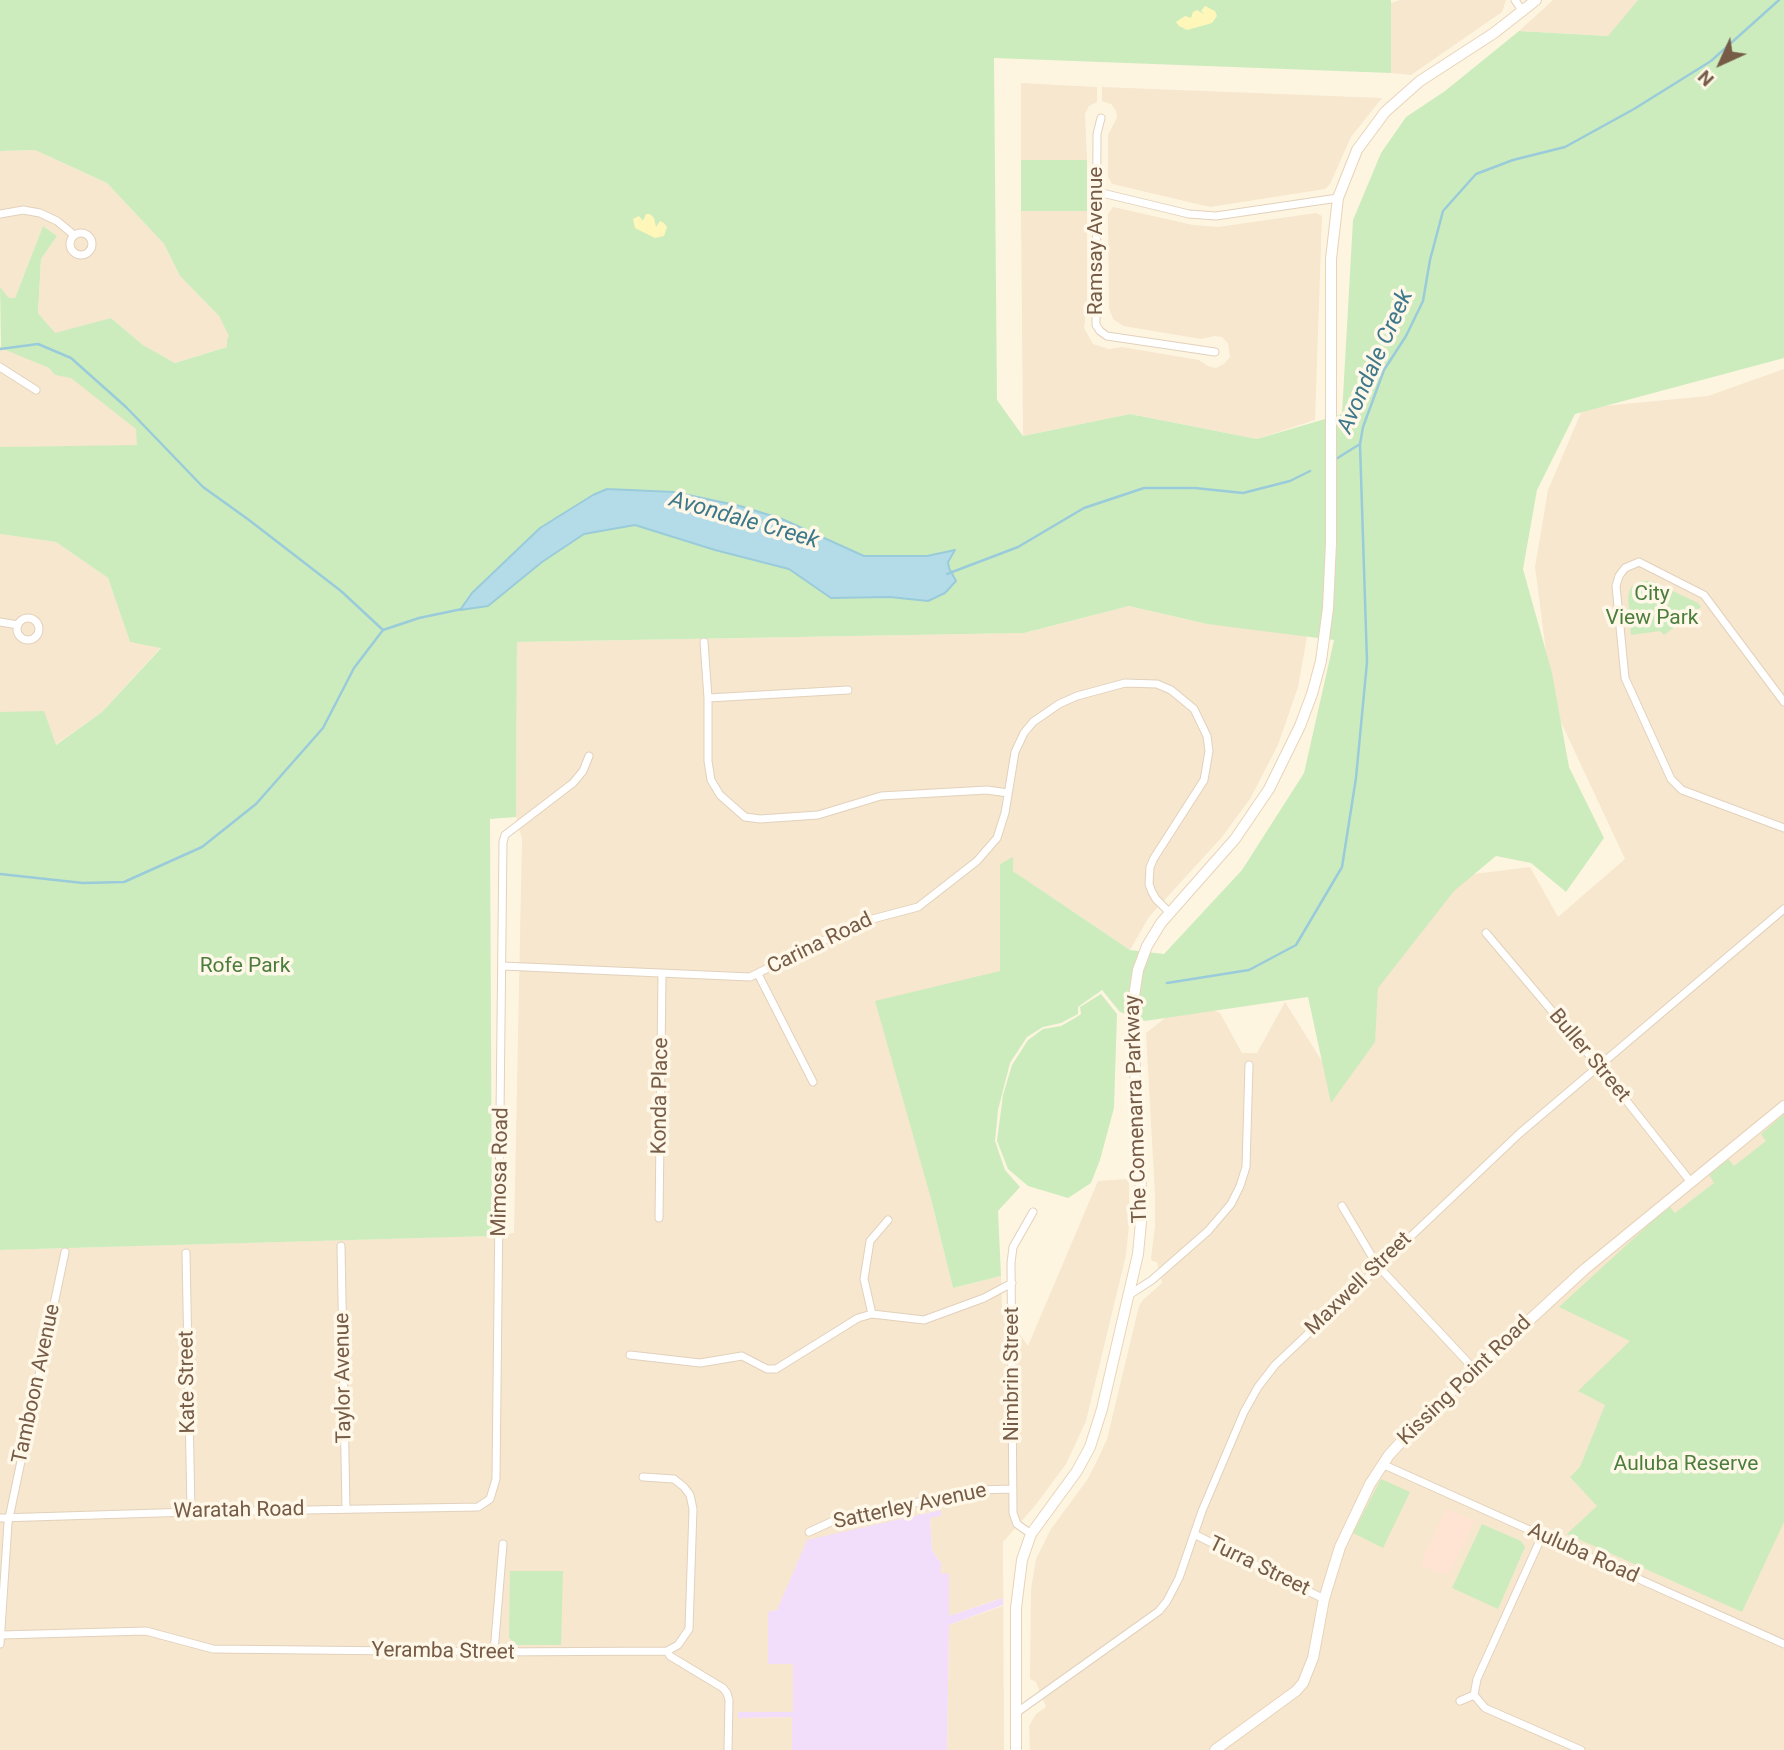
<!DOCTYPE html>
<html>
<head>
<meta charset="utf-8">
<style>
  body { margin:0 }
  #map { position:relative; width:1784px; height:1750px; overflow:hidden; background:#fef5e1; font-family:Roboto,sans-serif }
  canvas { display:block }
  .north { position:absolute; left:1686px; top:28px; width:70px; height:70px; -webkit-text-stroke:5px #fff8e8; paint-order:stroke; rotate:225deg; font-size:19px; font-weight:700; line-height:28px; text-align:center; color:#765b46 }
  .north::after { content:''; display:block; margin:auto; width:24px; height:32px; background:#765b46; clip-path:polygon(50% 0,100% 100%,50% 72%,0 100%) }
</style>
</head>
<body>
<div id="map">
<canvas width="1784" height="1750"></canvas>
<div class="north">N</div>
</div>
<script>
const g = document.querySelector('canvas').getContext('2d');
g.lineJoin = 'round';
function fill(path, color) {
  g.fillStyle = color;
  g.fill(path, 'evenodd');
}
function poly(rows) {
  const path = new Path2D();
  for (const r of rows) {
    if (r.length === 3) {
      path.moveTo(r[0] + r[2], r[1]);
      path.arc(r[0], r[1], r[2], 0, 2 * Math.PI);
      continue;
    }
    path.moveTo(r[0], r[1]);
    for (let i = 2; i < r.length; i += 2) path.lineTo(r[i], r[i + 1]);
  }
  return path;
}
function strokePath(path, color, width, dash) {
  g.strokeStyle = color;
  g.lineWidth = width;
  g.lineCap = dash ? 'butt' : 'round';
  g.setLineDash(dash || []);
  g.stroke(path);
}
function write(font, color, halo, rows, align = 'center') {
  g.font = font + ' Roboto,sans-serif';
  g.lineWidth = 7;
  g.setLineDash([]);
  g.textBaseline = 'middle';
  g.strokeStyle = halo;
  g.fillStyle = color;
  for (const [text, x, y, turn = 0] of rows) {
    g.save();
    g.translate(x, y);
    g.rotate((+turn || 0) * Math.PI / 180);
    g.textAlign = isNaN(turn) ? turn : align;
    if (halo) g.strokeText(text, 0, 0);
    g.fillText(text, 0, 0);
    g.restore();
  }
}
fill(poly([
  [1400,0,1506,0,1502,12,1411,75,1391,73,1391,3],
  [1553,0,1638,0,1609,36,1519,31],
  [1021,83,1097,87,1097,102,1089,106,1085,114,1087,160,1021,160],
  [1102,87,1382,98,1351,137,1330,184,1325,189,1210,207,1112,184,1108,177,1108,135,1117,118,1116,111,1111,104,1102,101],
  [35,150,107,183,164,244,180,276,219,316,230,336,227,347,175,363,143,345,111,318,55,334,38,313,41,259,57,236,43,226,15,298,9,298,0,287,0,151],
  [1113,207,1193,225,1218,227,1316,213,1322,216,1315,420,1257,439,1130,414,1023,436,1021,211,1087,211,1087,305,1084,328,1093,344,1109,349,1122,347,1199,360,1208,366,1216,368,1224,364,1230,357,1228,343,1222,337,1215,336,1201,339,1123,326,1113,319,1109,308,1108,214],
  [0,346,49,368,55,375,71,377,137,429,137,446,0,447],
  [1784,369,1784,1750,1030,1750,1029,1726,1036,1714,1046,1707,1036,1682,1030,1679,1031,1589,1036,1559,1051,1529,1087,1480,1097,1461,1107,1439,1139,1306,1143,1300,1162,1283,1157,1262,1152,1261,1151,1258,1155,1227,1155,1195,1146,1033,1188,1000,1220,1013,1242,1053,1257,1053,1285,1002,1325,1066,1343,890,1530,867,1558,917,1625,859,1553,705,1535,567,1548,490,1583,408,1708,396],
  [0,534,56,542,108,578,130,642,161,647,102,712,55,745,0,712],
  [1129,606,1207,624,1308,631,1298,687,1278,745,1250,799,1222,837,1149,917,1130,950,1013,871,1013,858,1000,864,1000,971,930,1195,953,1288,1001,1276,1002,1308,1028,1346,1098,1181,1129,1179,1129,1225,1126,1255,1086,1421,1066,1464,1034,1507,1003,1542,1004,1750,947,1750,949,1625,1003,1606,1002,1598,949,1616,949,1573,941,1575,941,1563,932,1550,930,1517,941,1516,940,1510,807,1541,777,1610,768,1612,768,1664,793,1663,793,1712,738,1713,738,1718,792,1717,792,1750,0,1750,0,1250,487,1236,514,1233,522,839,516,817,517,642,1024,633]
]), '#f6e7ce');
fill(poly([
  [1446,1508,1475,1521,1452,1570,1445,1575,1420,1565]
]), '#ffe4d3');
fill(poly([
  [941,1510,941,1516,930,1518,932,1550,941,1563,941,1574,949,1573,949,1616,1003,1598,1003,1605,949,1625,947,1750,792,1750,792,1717,738,1718,738,1712,793,1712,793,1664,768,1664,768,1612,777,1610,807,1540]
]), '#f2ddfa');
fill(poly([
  [0,0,1391,0,1391,73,994,58,997,400,1023,436,1130,414,1257,439,1342,414,1353,220,1381,153,1406,117,1445,91,1519,31,1608,36,1638,0,1784,0,1784,358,1575,414,1537,490,1523,569,1552,673,1569,767,1604,838,1566,892,1531,863,1496,856,1454,891,1378,988,1375,1042,1331,1103,1308,997,1145,1021,1120,1012,1102,990,1078,1007,1078,1014,1061,1023,1043,1027,1027,1037,1010,1063,998,1110,995,1141,1005,1170,1020,1187,998,1211,1001,1276,953,1288,930,1195,875,1001,1000,971,1000,864,1013,857,1013,871,1130,950,1164,954,1242,870,1304,773,1334,640,1207,624,1129,606,1024,633,517,642,516,817,490,819,492,1236,0,1250,0,712,44,711,56,745,102,712,161,648,130,642,108,578,56,542,0,534,0,447,137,445,136,429,71,378,55,375,49,368,1,348,0,287,9,298,15,298,43,226,57,236,41,259,38,313,55,333,111,318,143,345,175,363,227,347,227,339,229,336,219,316,180,276,164,244,107,183,35,150,0,151],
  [1021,160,1087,160,1087,211,1021,211],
  [1641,581,1652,581,1698,603,1701,607,1664,635,1660,631,1631,635,1628,597,1631,587],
  [1101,994,1117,1014,1114,1108,1100,1160,1091,1183,1068,1198,1028,1186,1008,1169,997,1141,1003,1095,1012,1065,1028,1040,1043,1029,1061,1026,1075,1018,1081,1014,1080,1007],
  [1784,1114,1784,1522,1742,1612,1567,1534,1597,1506,1570,1477,1580,1467,1605,1405,1578,1391,1630,1341,1559,1307,1669,1206,1675,1213,1714,1183,1709,1175,1728,1159,1734,1166,1766,1141,1761,1134],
  [1381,1479,1410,1492,1383,1548,1353,1533],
  [1482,1524,1521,1541,1525,1547,1498,1609,1452,1588],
  [510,1571,563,1571,561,1645,517,1645,509,1638]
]), '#cdecbe');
fill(poly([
  [1205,6,1215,11,1217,16,1212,23,1187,30,1179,26,1176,22,1185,16,1191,18,1193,12,1197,10,1205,15,1201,11],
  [646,214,650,214,654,218,656,227,660,221,664,223,667,227,664,236,655,238,635,228,633,219,639,216,643,221]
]), '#fff6b9');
const water = poly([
  [607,489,674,492,740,506,782,519,864,556,927,556,955,550,948,562,949,568,956,581,945,593,928,601,890,597,831,598,789,569,715,550,635,525,584,534,542,562,488,606,460,610,472,593,540,528,593,495,607,489]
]);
fill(water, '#b4dce8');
strokePath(water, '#9acbda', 2);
strokePath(poly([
  [0,349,38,344,71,358,126,407,203,487,249,520,341,591,383,630],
  [1336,459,1360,444,1363,427,1384,370,1406,336,1423,301,1430,260,1443,211,1476,174,1513,160,1565,147,1634,109,1711,61,1779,0],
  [947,574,1018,547,1084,508,1144,488,1195,488,1243,493,1290,481,1310,471],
  [0,874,83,883,124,882,202,847,256,804,323,728,354,668,383,630,419,618,462,609],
  [1167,983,1249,970,1296,945,1342,867,1356,778,1367,662,1360,445]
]), '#9acbda', 2.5);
const street = poly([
  [1515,0,1523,12],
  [1101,118,1097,134,1096,325,1100,331,1107,336,1215,352],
  [1098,192,1189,214,1216,216,1338,198],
  [0,214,23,210,40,213,57,221,74,235],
  [81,244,11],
  [0,367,36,390],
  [28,629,11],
  [0,622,18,625],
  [704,642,708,698,708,761,711,780,720,795,745,817,760,819,818,815,881,796,987,790,1008,793],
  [708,698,848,690],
  [1784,702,1704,595,1639,562,1625,568,1619,576,1616,586,1625,678,1671,779,1682,790,1784,828],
  [1486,933,1606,1075,1690,1181],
  [503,966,750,977,861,922,918,907,977,861,997,838,1005,813,1015,752,1024,733,1033,722,1059,704,1077,696,1125,683,1157,684,1171,690,1194,709,1207,736,1209,751,1204,780,1154,858,1150,867,1149,884,1152,892,1156,899,1170,913],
  [758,974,813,1082],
  [1342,1206,1377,1265,1474,1369],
  [659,1218,662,974],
  [341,1246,346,1509],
  [186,1253,191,1512],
  [1129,1295,1152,1280,1208,1231,1231,1204,1240,1186,1246,1167,1249,1065],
  [872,1314,864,1279,870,1241,888,1220],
  [630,1355,700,1363,742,1356,767,1369,776,1369,858,1318,872,1314,924,1320,984,1298,1012,1283],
  [1382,1464,1784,1644],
  [0,1518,191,1512,478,1507,490,1499,496,1479,503,842,505,835,573,783,583,771,589,756],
  [809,1532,833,1521,899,1506,978,1490,1013,1489],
  [1031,1534,1017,1524,1013,1513,1011,1263,1013,1247,1033,1212],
  [1194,1534,1324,1599],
  [1542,1536,1477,1679,1474,1695,1485,1708,1581,1750],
  [1,1635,146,1631,213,1649,494,1652,667,1651,678,1645,689,1629,693,1509,690,1495,684,1487,674,1479,643,1477],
  [0,1644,8,1523,65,1252],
  [667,1651,670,1656,723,1688,727,1693,729,1700,728,1750],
  [494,1652,503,1544],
  [1460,1701,1474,1695],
  [1016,1713,1159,1611,1167,1601,1179,1578,1202,1511,1244,1412,1258,1387,1275,1365,1520,1133,1784,909]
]);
const secondary = poly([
  [1016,1750,1016,1608,1022,1560,1031,1534,1077,1471,1090,1447,1102,1409,1138,1254,1142,1211,1132,1009,1138,970,1147,946,1161,923,1235,839,1269,789,1300,726,1312,694,1321,661,1328,608,1331,543,1331,259,1338,198,1357,150,1385,112,1420,81,1494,33,1536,0],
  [1215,1750,1296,1691,1303,1683,1313,1658,1324,1599,1340,1547,1370,1484,1389,1455,1425,1416,1585,1269,1784,1106]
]);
strokePath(street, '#e2d1bc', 9);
strokePath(secondary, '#e8d3b9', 12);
strokePath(street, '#fff', 7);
strokePath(secondary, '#fff', 10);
write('21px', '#765b46', '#fff8e8', [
  ["Ramsay Avenue",1097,241,-90],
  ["Carina Road",820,944,-26],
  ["Buller Street",1589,1056,50],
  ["Konda Place",661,1096,-89],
  ["The Comenarra Parkway",1137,1109,-92],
  ["Mimosa Road",501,1172,-89],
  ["Maxwell Street",1359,1284,-44],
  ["Nimbrin Street",1013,1374,-90],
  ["Taylor Avenue",344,1378,-91],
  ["Kissing Point Road",1465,1381,-44],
  ["Kate Street",188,1382,-91],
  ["Tamboon Avenue",37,1384,-78],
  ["Satterley Avenue",910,1507,-12],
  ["Waratah Road",239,1511,-1],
  ["Auluba Road",1583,1554,24],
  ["Turra Street",1259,1567,26],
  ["Yeramba Street",443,1652,1]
]);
write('21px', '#4b7d3d', '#fff8e8', [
  ["City",1652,595],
  ["View Park",1652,619],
  ["Rofe Park",245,967],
  ["Auluba Reserve",1686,1465]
]);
write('italic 23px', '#3e788b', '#fff8e8', [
  ["Avondale Creek",1376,362,-66],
  ["Avondale Creek",744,521,16]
]);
</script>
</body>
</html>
